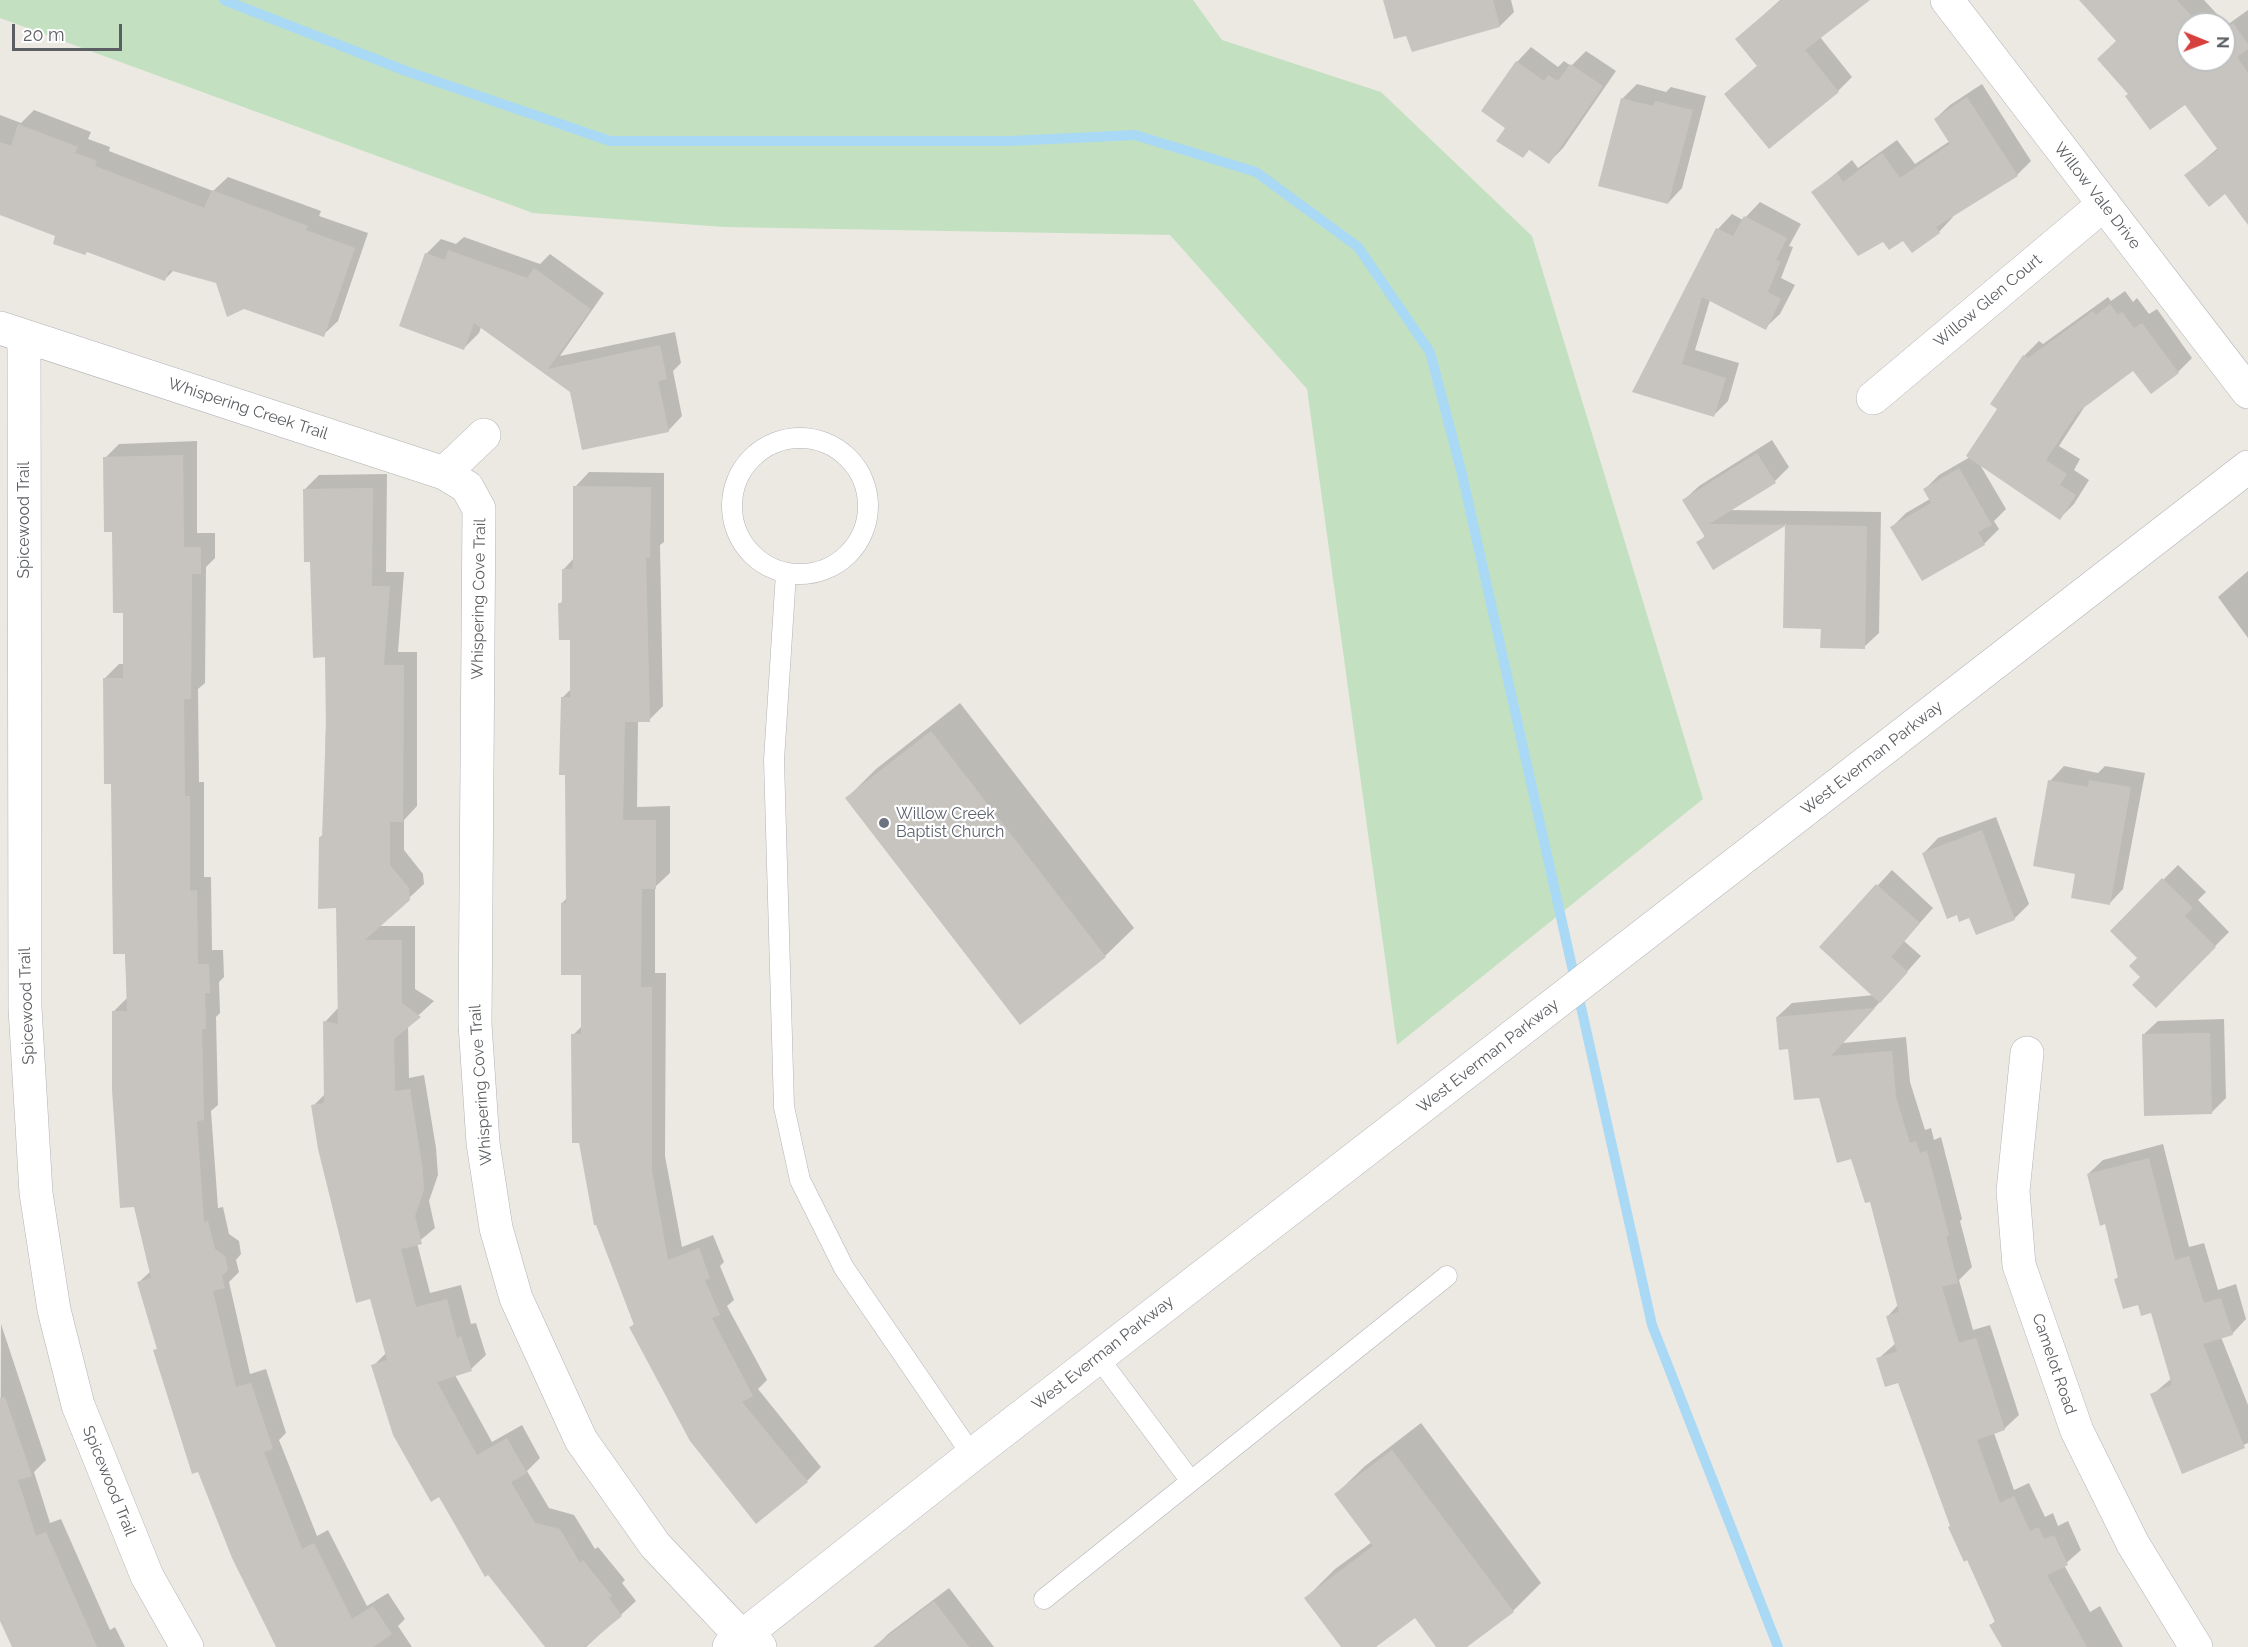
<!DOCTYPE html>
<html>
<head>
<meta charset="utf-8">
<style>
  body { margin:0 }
  #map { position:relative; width:2248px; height:1647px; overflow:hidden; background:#ece9e3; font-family:Raleway,sans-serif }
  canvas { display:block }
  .north { position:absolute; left:2176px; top:12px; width:60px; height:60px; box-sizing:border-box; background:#fff; border:2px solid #bdbfc0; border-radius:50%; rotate:91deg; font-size:16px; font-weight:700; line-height:24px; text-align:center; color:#5b5e62 }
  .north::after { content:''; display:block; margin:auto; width:21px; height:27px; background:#d6403e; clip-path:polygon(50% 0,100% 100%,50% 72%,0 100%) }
  .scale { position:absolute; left:12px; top:24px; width:110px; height:27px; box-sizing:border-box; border:3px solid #5b5e62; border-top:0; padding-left:8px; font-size:18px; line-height:21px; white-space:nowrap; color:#5b5e62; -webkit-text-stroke:4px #fff; paint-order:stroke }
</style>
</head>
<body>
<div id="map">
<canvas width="2248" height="1647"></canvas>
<div class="north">N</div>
<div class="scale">20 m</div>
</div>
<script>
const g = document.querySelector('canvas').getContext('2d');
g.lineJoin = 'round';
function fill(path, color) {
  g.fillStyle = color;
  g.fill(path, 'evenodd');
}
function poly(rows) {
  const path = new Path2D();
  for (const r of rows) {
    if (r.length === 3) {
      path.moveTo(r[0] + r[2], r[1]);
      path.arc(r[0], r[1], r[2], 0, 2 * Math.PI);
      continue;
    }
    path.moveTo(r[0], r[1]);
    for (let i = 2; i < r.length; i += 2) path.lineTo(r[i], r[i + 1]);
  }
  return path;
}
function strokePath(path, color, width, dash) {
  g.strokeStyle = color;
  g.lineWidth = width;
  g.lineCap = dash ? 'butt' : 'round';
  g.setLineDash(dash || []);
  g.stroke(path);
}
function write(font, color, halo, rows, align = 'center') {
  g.font = font + ' Raleway,sans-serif';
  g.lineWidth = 4.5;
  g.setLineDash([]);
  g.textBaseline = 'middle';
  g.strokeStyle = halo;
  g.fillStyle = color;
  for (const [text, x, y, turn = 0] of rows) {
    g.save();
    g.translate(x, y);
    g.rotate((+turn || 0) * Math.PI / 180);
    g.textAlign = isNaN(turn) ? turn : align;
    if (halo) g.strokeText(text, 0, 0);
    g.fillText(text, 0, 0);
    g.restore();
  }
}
fill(poly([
  [0,0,1193,0,1222,40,1381,92,1532,236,1703,799,1397,1045,1307,389,1170,235,724,227,533,213,0,18]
]), '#c3e1c1');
fill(poly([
  [1385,0,1511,0,1514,12,1500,26,1407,34],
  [1780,0,1867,0,1820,37,1852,77,1838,91,1726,94,1758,65,1737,39],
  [2081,0,2204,0,2227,25,2248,10,2248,222,2225,192,2186,175,2218,148,2185,103,2130,93,2118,40],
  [2188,24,2224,24,2224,60,2188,60],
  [1531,47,1558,67,1564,61,1571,66,1586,51,1616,71,1563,148,1549,162,1507,128,1517,62],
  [1637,84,1666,92,1671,87,1706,96,1682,188,1668,203,1622,99],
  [1982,84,2031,161,2017,175,1952,215,1953,217,1939,232,1912,251,1903,239,1883,240,1813,192,1852,160,1858,168,1897,140,1915,164,1950,141,1935,119,1950,105],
  [34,110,91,132,88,139,110,147,109,151,213,191,228,177,321,211,319,216,368,233,338,321,323,335,218,282,174,270,165,279,0,213,0,115,21,123],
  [1760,202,1801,224,1789,246,1793,247,1781,278,1795,285,1780,314,1765,328,1710,300,1695,350,1739,363,1728,401,1714,415,1634,392,1718,229,1732,214,1743,220],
  [464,237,540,264,550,254,604,293,560,356,675,332,681,363,673,371,682,416,668,431,571,391,481,327,479,333,464,348,401,325,427,253,441,239,456,244],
  [2125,291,2133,302,2137,298,2149,314,2157,309,2192,358,2178,372,2134,369,2087,403,2059,446,2080,459,2074,470,2089,480,2074,504,2060,518,1979,463,2006,509,1994,521,1999,529,1984,544,1892,527,1906,513,1930,499,1925,489,1939,475,1970,457,1999,409,1992,404,2024,356,2039,341,2043,344,2108,297,2111,301],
  [1772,440,1789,467,1775,481,1728,510,1881,512,1879,633,1864,647,1822,627,1784,627,1786,524,1714,568,1698,543,1706,535,1684,500,1699,486],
  [197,441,197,533,215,533,215,558,206,567,205,683,198,689,199,782,204,782,204,877,211,877,212,950,223,950,224,977,219,982,220,1013,216,1017,218,1105,211,1111,218,1208,223,1207,229,1234,239,1241,241,1254,236,1260,239,1272,229,1282,250,1374,266,1369,286,1433,279,1440,317,1536,328,1530,367,1606,388,1593,405,1619,398,1626,412,1647,295,1647,155,1351,158,1347,139,1282,151,1271,113,1012,128,997,105,678,119,664,125,664,125,611,105,458,119,444],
  [589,472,664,473,664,542,660,545,663,706,649,720,638,720,637,807,670,806,670,873,655,887,655,973,666,973,665,1156,682,1247,713,1235,724,1262,720,1266,734,1300,727,1306,767,1380,758,1389,821,1467,807,1481,631,1327,635,1323,573,1035,583,1025,582,973,562,903,567,898,567,774,562,698,572,688,571,639,560,604,563,600,563,570,574,558,575,487],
  [387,474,386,572,404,572,398,652,417,652,417,806,404,820,404,850,423,874,424,884,379,926,415,926,415,989,434,1001,408,1025,409,1078,424,1075,436,1148,438,1175,429,1201,435,1228,417,1243,430,1293,461,1285,471,1324,476,1323,486,1355,471,1369,455,1375,492,1442,522,1425,540,1458,527,1471,549,1508,574,1515,595,1549,598,1547,625,1580,622,1583,636,1601,586,1647,547,1647,373,1366,387,1352,313,1106,325,1094,325,1022,339,1007,338,907,320,837,324,834,327,656,311,561,305,489,319,475],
  [2248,571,2248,638,2218,597],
  [960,703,1134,928,1105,956,1020,1022,847,798,876,769],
  [2064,766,2098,773,2105,766,2145,773,2123,889,2109,904,2077,872,2050,781],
  [1996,817,2029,904,2014,919,1970,916,1924,853,1938,838],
  [2178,865,2206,892,2198,900,2229,932,2156,1006,2142,977,2139,958,2112,931],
  [1892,870,1933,908,1904,941,1921,956,1843,1043,1906,1037,1910,1082,1925,1130,1931,1128,1934,1140,1941,1137,1962,1219,1960,1221,1972,1267,1959,1280,1973,1330,1990,1325,2019,1415,2004,1429,1994,1433,2014,1490,2029,1483,2045,1517,2053,1513,2058,1526,2068,1521,2081,1550,2064,1565,2090,1612,2100,1606,2123,1647,2003,1647,1991,1625,1996,1620,1952,1525,1899,1381,1878,1359,1896,1343,1888,1316,1898,1305,1871,1200,1820,1096,1790,1047,1777,1017,1792,1003,1874,995,1821,947],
  [2224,1019,2226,1098,2211,1113,2143,1035,2158,1021],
  [2163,1144,2189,1247,2204,1243,2218,1290,2236,1284,2246,1319,2232,1334,2221,1337,2248,1405,2248,1443,2183,1472,2152,1395,2172,1378,2152,1312,2116,1279,2119,1276,2106,1222,2088,1174,2103,1160],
  [1,1324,46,1460,34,1472,50,1523,61,1519,110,1630,115,1627,125,1647,15,1647,0,1617],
  [1421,1423,1541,1583,1513,1611,1465,1647,1438,1647,1415,1616,1374,1647,1343,1647,1306,1598,1335,1569,1372,1542,1336,1494,1365,1466],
  [949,1588,994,1647,875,1647,888,1634]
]), '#0003');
strokePath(poly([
  [224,0,406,71,610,141,1009,141,1135,135,1256,172,1358,247,1430,352,1462,474,1652,1325,1778,1647]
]), '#a9d9f5', 10);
fill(poly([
  [1383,0,1493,0,1500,27,1412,52,1406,36,1394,39],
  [1781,0,1870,0,1805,50,1839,92,1769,149,1724,94,1757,66,1735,39],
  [2079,0,2177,0,2199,24,2188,24,2188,60,2224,60,2224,30,2233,23,2248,44,2248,49,2237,57,2248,73,2248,225,2225,194,2209,207,2184,175,2218,150,2185,105,2150,130,2125,96,2128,94,2097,59,2116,41],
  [1516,61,1544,81,1548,75,1558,81,1570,64,1603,86,1549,164,1529,150,1523,158,1496,141,1505,128,1481,111],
  [1967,97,2018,176,1936,227,1940,233,1912,253,1903,241,1889,250,1883,242,1858,256,1811,192,1837,173,1843,182,1882,153,1900,178,1950,144,1934,119],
  [1621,98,1653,106,1655,101,1693,110,1668,204,1598,186],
  [18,124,78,147,75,153,97,161,95,166,204,208,212,190,308,226,306,230,355,248,324,337,244,309,227,317,216,283,169,270,165,281,87,252,85,255,53,244,55,236,0,215,0,142,11,146],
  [1744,216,1787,238,1776,260,1780,262,1768,292,1781,299,1766,330,1702,297,1682,364,1726,378,1714,417,1632,392,1716,228,1733,236],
  [448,250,527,278,534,268,591,309,548,369,660,345,667,379,658,381,669,432,582,450,570,392,474,323,464,350,399,326,425,253,445,260],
  [2110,304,2118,315,2122,312,2134,328,2142,323,2179,373,2151,394,2133,371,2078,412,2046,460,2067,474,2060,485,2076,495,2060,520,1966,456,1997,409,1990,404,2023,355,2028,358,2093,311,2096,315],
  [1757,453,1776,483,1709,524,1867,526,1865,649,1820,648,1821,629,1783,628,1785,526,1713,570,1696,542,1705,537,1682,500],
  [183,455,184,547,201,547,201,574,192,574,191,699,184,699,185,796,190,796,190,891,197,890,198,964,209,964,210,993,205,993,206,1029,202,1029,204,1120,197,1121,204,1222,208,1221,215,1249,225,1256,228,1270,222,1276,225,1288,213,1291,236,1387,251,1383,273,1449,264,1452,302,1549,314,1543,352,1619,373,1606,392,1634,373,1647,276,1647,232,1558,198,1472,192,1474,153,1350,157,1349,137,1282,151,1278,134,1207,120,1208,112,1090,112,1011,127,1011,125,954,113,954,111,784,104,784,103,678,123,678,123,613,113,613,112,532,104,532,103,457],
  [1959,468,1992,525,1978,532,1985,545,1922,581,1890,527,1931,503,1923,489],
  [573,486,651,487,650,558,646,558,650,722,625,722,623,820,656,820,656,889,642,889,641,987,652,987,652,1171,668,1260,699,1248,710,1278,705,1280,720,1315,712,1318,753,1396,742,1402,808,1482,756,1524,690,1441,629,1327,634,1325,596,1225,594,1225,579,1143,572,1143,571,1034,581,1034,581,975,561,975,561,903,566,903,565,775,559,775,561,697,570,697,570,640,559,640,558,603,562,603,562,569,573,569],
  [373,488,372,586,390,586,384,665,404,665,403,822,390,822,390,865,409,888,410,900,365,940,402,940,402,1003,421,1017,394,1039,395,1091,410,1089,422,1164,424,1190,415,1216,422,1244,401,1249,416,1307,447,1299,457,1338,461,1336,472,1371,437,1382,477,1455,507,1438,527,1473,511,1482,535,1523,560,1529,580,1563,583,1560,612,1596,609,1598,622,1616,584,1647,545,1647,488,1575,485,1577,439,1497,431,1502,393,1435,371,1365,387,1360,370,1299,356,1303,318,1149,311,1105,324,1103,323,1021,338,1024,336,908,318,909,319,837,322,837,326,727,325,657,313,658,310,562,304,562,303,489],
  [931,731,1106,957,1020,1025,845,798],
  [2048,780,2088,787,2089,780,2131,787,2110,905,2071,898,2075,874,2033,866],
  [1982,830,2015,920,1976,935,1969,918,1959,922,1957,915,1947,919,1922,853],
  [2162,878,2193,908,2185,916,2216,947,2156,1008,2132,985,2140,977,2129,966,2137,958,2110,931],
  [1876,884,1920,923,1891,957,1908,972,1880,1003,1819,947],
  [1875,1008,1831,1056,1892,1051,1896,1097,1910,1143,1916,1141,1920,1153,1927,1151,1949,1235,1946,1236,1958,1283,1942,1287,1959,1343,1976,1338,2005,1430,1977,1440,2000,1503,2014,1496,2030,1531,2038,1527,2044,1539,2054,1535,2068,1565,2047,1575,2087,1647,2002,1647,1989,1625,1995,1622,1967,1560,1964,1562,1948,1527,1950,1526,1898,1383,1885,1387,1876,1358,1897,1352,1886,1316,1899,1312,1870,1202,1865,1203,1851,1159,1837,1163,1819,1098,1794,1100,1788,1049,1779,1050,1776,1017],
  [2210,1033,2212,1114,2144,1116,2142,1034],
  [2149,1158,2175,1260,2189,1256,2204,1303,2221,1298,2233,1335,2203,1344,2245,1448,2182,1474,2150,1394,2172,1385,2151,1313,2141,1316,2138,1305,2123,1309,2114,1279,2118,1278,2105,1224,2100,1226,2087,1174],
  [5,1397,32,1476,18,1480,36,1536,46,1532,97,1647,12,1647,0,1621,0,1398],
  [1392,1450,1514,1612,1467,1647,1436,1647,1415,1618,1376,1647,1341,1647,1304,1598,1373,1546,1334,1494],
  [934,1601,969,1647,873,1647]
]), '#c7c4c0');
const service = poly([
  [800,506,68],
  [786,573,774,760,784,1107,800,1180,844,1268,972,1455],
  [1098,1357,1190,1480],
  [1044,1599,1447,1276]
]);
const minor = poly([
  [1947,0,2248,392],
  [0,328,444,473,467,487,479,509,475,1024,483,1143,496,1228,516,1298,581,1440,655,1545,742,1637,760,1647],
  [24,336,25,1008,36,1193,54,1310,78,1405,147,1576,187,1647],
  [1873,398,2104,204],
  [444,473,484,435],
  [2027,1053,2013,1191,2019,1265,2077,1431,2133,1544,2196,1647]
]);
const tertiary = poly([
  [729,1647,972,1455,2248,467]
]);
strokePath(service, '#b0b3b6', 21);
strokePath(minor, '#b0b3b6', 34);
strokePath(tertiary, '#b0b3b6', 34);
strokePath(service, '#fff', 20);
strokePath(minor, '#fff', 33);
strokePath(tertiary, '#fff', 33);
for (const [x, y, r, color] of [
  [884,823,6,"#6b7280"]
]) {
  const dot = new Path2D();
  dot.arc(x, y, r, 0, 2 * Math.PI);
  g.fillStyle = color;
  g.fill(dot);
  strokePath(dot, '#fff', 2);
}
write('16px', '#5b5e62', '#fff', [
  ["Willow Vale Drive",2097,196,52],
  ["Willow Glen Court",1988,301,-40],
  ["Whispering Creek Trail",248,409,18],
  ["Spicewood Trail",24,520,-90],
  ["Whispering Cove Trail",479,599,-89],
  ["West Everman Parkway",1872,758,-38],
  ["Spicewood Trail",27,1006,-92],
  ["West Everman Parkway",1488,1056,-38],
  ["Whispering Cove Trail",481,1085,-94],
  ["West Everman Parkway",1103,1353,-38],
  ["Camelot Road",2054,1364,71],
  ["Spicewood Trail",109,1481,68]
]);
write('16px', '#5b616d', '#fff', [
  ["Willow Creek",896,814],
  ["Baptist Church",896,832]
], 'left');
</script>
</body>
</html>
